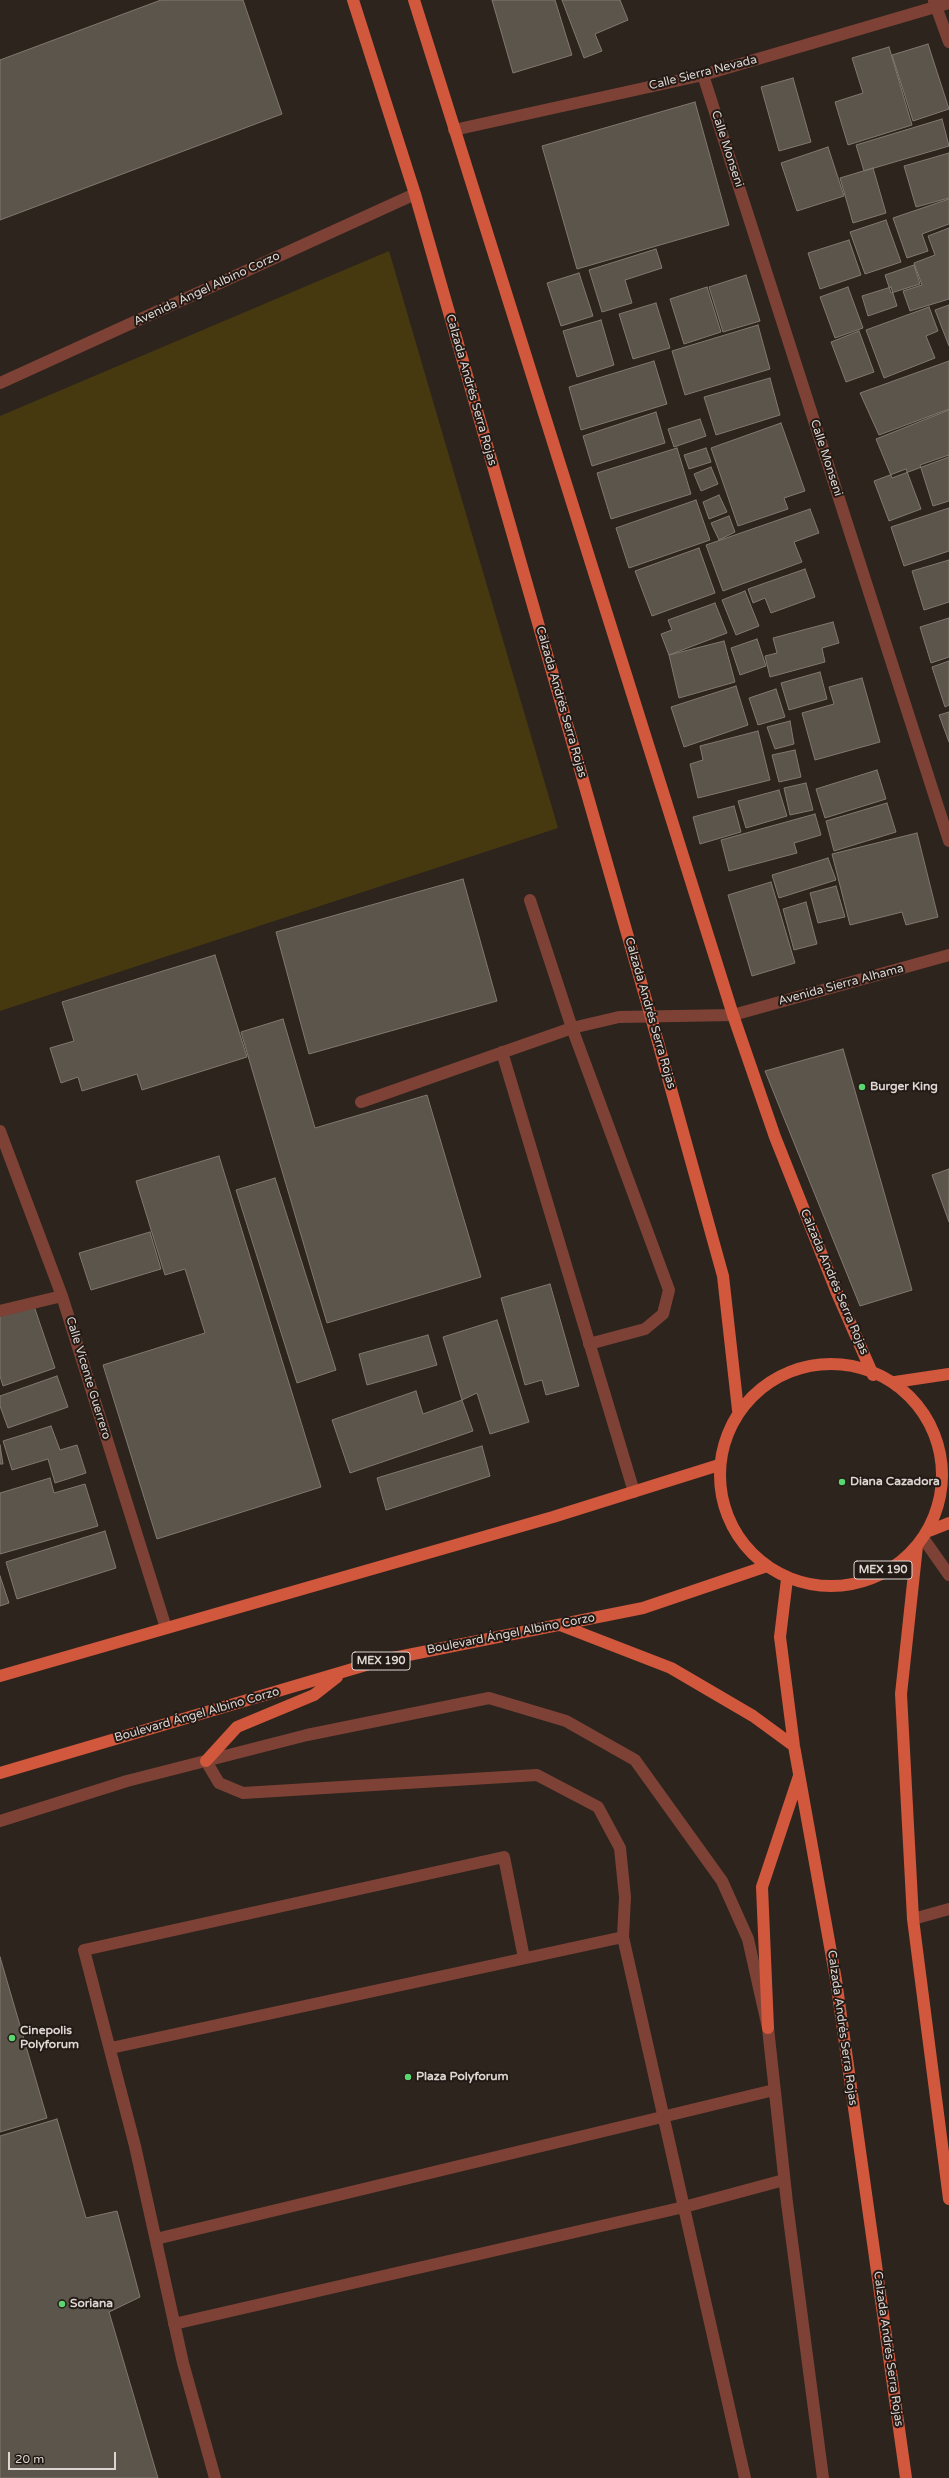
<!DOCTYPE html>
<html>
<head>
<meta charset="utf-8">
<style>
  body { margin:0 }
  #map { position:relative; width:949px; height:2478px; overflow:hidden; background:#2d241e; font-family:"Varela Round",sans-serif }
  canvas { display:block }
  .scale { position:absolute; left:8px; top:2452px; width:108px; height:18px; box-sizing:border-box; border:2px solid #dcd5d2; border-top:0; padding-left:5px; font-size:12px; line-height:14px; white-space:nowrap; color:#dcd5d2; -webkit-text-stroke:3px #231a15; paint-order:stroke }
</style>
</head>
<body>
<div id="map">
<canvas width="949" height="2478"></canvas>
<div class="scale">20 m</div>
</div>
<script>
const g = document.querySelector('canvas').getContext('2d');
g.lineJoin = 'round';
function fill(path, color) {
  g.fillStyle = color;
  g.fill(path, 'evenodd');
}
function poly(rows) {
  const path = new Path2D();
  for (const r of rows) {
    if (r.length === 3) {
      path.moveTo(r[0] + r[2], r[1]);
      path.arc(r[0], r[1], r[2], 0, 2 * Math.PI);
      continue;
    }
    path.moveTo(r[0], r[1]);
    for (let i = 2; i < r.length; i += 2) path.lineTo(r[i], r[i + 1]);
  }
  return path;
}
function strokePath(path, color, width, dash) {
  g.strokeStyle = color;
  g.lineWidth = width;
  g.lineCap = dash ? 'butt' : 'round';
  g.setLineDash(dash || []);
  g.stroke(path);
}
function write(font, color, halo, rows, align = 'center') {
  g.font = font + ' "Varela Round",sans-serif';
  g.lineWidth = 4;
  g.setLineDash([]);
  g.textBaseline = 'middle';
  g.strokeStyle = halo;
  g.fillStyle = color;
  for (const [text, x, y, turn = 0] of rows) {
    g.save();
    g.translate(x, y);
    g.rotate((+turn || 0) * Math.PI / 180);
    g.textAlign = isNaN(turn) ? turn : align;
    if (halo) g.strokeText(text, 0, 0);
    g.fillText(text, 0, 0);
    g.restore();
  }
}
fill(poly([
  [389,251,558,828,0,1011,0,416]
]), '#463910');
const building = poly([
  [161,0,243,0,282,114,0,220,0,60,161,0],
  [492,0,555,0,572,55,513,73,492,0],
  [562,0,620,0,628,20,595,34,602,51,584,58,562,0],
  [928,44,949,109,913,121,892,55,928,44],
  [889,47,912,125,848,145,835,102,863,93,852,58,889,47],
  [793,78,811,142,779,151,761,87,793,78],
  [695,102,729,225,577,269,542,146,695,102],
  [942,119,949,146,864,171,856,145,942,119],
  [828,147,844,196,797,211,781,163,828,147],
  [949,153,949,198,916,207,904,166,949,153],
  [873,168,886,213,853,223,840,178,873,168],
  [949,199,949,224,922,234,928,251,907,258,893,218,949,199],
  [886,220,901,262,865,274,850,232,886,220],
  [949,228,949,299,910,311,903,291,922,285,914,263,935,255,928,236,949,228],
  [849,240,861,275,820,289,808,253,849,240],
  [656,249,662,268,625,280,632,303,602,312,589,270,656,249],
  [914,265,920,284,891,293,885,275,914,265],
  [579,273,593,316,561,326,547,283,579,273],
  [746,275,760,321,723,332,709,287,746,275],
  [707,287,721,332,684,344,670,299,707,287],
  [848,287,863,328,835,338,820,297,848,287],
  [891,287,897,306,868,316,862,296,891,287],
  [656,303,670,348,633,359,619,314,656,303],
  [949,305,949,346,935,310,949,305],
  [929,307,938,331,926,336,935,358,884,378,866,330,929,307],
  [601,320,614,365,577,377,563,331,601,320],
  [758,325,770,369,685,395,672,351,758,325],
  [859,331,874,372,846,382,831,342,859,331],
  [654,361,667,404,581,430,569,387,654,361],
  [949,361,949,409,879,435,860,393,949,361],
  [770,378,780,415,716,435,704,397,770,378],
  [949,410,949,457,892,478,876,439,949,410],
  [656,412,665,443,592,466,583,436,656,412],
  [700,419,706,436,674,447,668,429,700,419],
  [781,423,805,491,784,498,788,509,738,526,711,448,781,423],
  [677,448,691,494,611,519,597,473,677,448],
  [706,448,711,462,689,469,684,455,706,448],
  [949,455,949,501,933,506,920,465,949,455],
  [711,467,718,484,701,491,694,474,711,467],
  [906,469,921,509,889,521,874,481,906,469],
  [719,495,727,512,709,519,703,502,719,495],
  [696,500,710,540,629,568,616,528,696,500],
  [949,508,949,551,904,566,891,527,949,508],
  [810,509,819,533,794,542,802,562,723,591,706,545,810,509],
  [729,516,735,532,719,540,711,523,729,516],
  [699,548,715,593,652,616,635,571,699,548],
  [949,560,949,602,924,610,912,571,949,560],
  [805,569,815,597,771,613,765,598,753,603,748,589,805,569],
  [745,591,759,626,736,635,722,600,745,591],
  [715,603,727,633,669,655,661,634,672,630,668,620,715,603],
  [949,618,949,657,931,663,920,627,949,618],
  [833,622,839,643,822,648,825,662,770,677,765,656,777,653,773,638,833,622],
  [757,639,766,666,740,675,731,648,757,639],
  [724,641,735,682,679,698,669,655,724,641],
  [949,661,949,705,945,707,932,667,949,661],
  [820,672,827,699,789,710,781,683,820,672],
  [862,678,880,742,815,760,802,713,834,704,829,687,862,678],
  [736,686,748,725,684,747,671,707,736,686],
  [776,689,785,717,758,725,749,698,776,689],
  [949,712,949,742,939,715,949,712],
  [790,721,794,744,775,749,767,727,790,721],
  [758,731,770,780,698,798,690,764,703,760,700,746,758,731],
  [795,750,801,777,779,782,772,755,795,750],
  [877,770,886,799,825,818,816,789,877,770],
  [806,783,813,810,790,815,784,788,806,783],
  [779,790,787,816,746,828,738,801,779,790],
  [887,803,896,832,834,851,826,821,887,803],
  [734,806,741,832,700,844,693,817,734,806],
  [815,814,821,835,794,843,797,853,729,871,721,840,815,814],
  [917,833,938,917,906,925,902,912,850,925,832,854,917,833],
  [828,858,836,880,779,898,772,875,828,858],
  [463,879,497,1001,309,1054,276,932,463,879],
  [771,882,795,963,752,976,728,895,771,882],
  [836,886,845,917,818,923,810,893,836,886],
  [806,902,817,944,794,950,783,909,806,902],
  [215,955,247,1057,142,1090,137,1074,82,1091,78,1077,61,1083,50,1048,74,1041,62,1002,215,955],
  [283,1019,315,1128,427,1095,481,1277,327,1323,241,1032,283,1019],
  [843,1049,912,1290,860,1306,765,1071,843,1049],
  [219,1156,321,1487,157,1539,103,1365,205,1333,185,1269,165,1275,136,1181,219,1156],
  [949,1169,949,1222,932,1175,949,1169],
  [275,1178,336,1370,297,1383,236,1190,275,1178],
  [150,1232,161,1269,91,1290,79,1253,150,1232],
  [550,1284,579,1386,546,1395,542,1380,525,1385,501,1298,550,1284],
  [33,1303,55,1368,3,1386,0,1376,0,1314,33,1303],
  [497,1320,529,1422,490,1434,477,1393,462,1400,443,1337,497,1320],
  [428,1335,437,1365,367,1385,359,1354,428,1335],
  [57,1376,68,1407,8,1428,0,1406,0,1396,57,1376],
  [416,1391,423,1414,462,1400,473,1431,350,1473,332,1420,416,1391],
  [51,1426,60,1450,77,1445,86,1473,55,1483,48,1459,12,1470,3,1441,51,1426],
  [0,1445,3,1464,0,1464,0,1445],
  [482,1446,490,1476,386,1510,377,1478,482,1446],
  [50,1478,54,1493,85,1484,98,1526,0,1554,0,1493,50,1478],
  [105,1531,116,1568,17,1599,6,1562,105,1531],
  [0,1576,9,1603,0,1606,0,1576],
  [0,1957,47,2118,0,2132,0,1957],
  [57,2119,86,2218,117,2211,140,2297,109,2312,158,2478,0,2478,0,2136,57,2119]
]);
fill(building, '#5c554c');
strokePath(building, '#81796f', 1);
strokePath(poly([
  [934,1,949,42],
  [703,75,949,841],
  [454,130,703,75,949,3],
  [0,383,415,194],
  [530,900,572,1028,669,1290,663,1314,645,1329,589,1344],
  [502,1052,634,1492],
  [361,1102,572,1028,619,1017,733,1015,949,955],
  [0,1131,62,1296,166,1628],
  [0,1311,62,1296],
  [923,1538,949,1575],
  [206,1761,219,1783,243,1793,537,1775,598,1807,620,1848,625,1897,623,1937,745,2478],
  [0,1821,127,1781,307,1735,489,1698,566,1721,635,1760,722,1881,748,1939,768,2028,787,2203,823,2478],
  [913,1919,949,1909],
  [111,2048,623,1937],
  [156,2239,774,2090],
  [174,2324,684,2207,784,2180],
  [215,2478,183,2363,135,2146,84,1950,504,1857,524,1958]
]), '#7d4235', 12);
strokePath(poly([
  [353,0,415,194,651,1017,723,1276,738,1410],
  [414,0,733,1015,775,1137,837,1293,873,1375],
  [831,1475,111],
  [895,1382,949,1374],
  [929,1531,949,1523],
  [917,1546,901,1694,913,1919,949,2199],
  [787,1579,780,1637,794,1746,836,1980,906,2478],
  [560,1625,671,1668,753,1716,794,1746],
  [0,1676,553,1517,719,1465],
  [206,1761,237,1727,314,1695,337,1677],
  [0,1773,383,1660,643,1608,767,1566],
  [768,2028,762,1887,799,1776]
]), '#d1573d', 12);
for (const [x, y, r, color] of [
  [862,1087,4,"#5ad56f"],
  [842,1482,4,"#5ad56f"],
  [12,2038,4,"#5ad56f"],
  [408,2077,4,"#5ad56f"],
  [62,2304,4,"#5ad56f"]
]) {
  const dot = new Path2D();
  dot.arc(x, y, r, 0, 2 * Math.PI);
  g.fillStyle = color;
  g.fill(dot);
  strokePath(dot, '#231a15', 1.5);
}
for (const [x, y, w] of [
  [883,1570,58],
  [381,1661,58]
]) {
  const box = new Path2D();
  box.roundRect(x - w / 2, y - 9, w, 18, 3);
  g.fillStyle = '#231a15';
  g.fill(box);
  strokePath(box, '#dcd5d2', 1);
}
write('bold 11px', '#dcd5d2', null, [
  ["MEX 190",883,1570],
  ["MEX 190",381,1661]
]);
write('12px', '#dcd5d2', '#231a15', [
  ["Calle Sierra Nevada",703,73,-14],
  ["Calle Monseni",727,149,72],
  ["Avenida Ángel Albino Corzo",207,289,-25],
  ["Calzada Andrés Serra Rojas",471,390,74],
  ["Calle Monseni",826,458,72],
  ["Calzada Andrés Serra Rojas",561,702,74],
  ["Avenida Sierra Alhama",841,985,-15],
  ["Calzada Andrés Serra Rojas",650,1013,74],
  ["Calzada Andrés Serra Rojas",834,1282,67],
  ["Calle Vicente Guerrero",88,1378,73],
  ["Boulevard Ángel Albino Corzo",511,1634,-11],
  ["Boulevard Ángel Albino Corzo",197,1715,-16],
  ["Calzada Andrés Serra Rojas",842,2028,82],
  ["Calzada Andrés Serra Rojas",888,2349,82]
]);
write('bold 12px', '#dcd5d2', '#231a15', [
  ["Burger King",870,1087],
  ["Diana Cazadora",850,1482],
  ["Cinepolis",20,2031],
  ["Polyforum",20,2045],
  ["Plaza Polyforum",416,2077],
  ["Soriana",70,2304]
], 'left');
</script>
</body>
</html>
